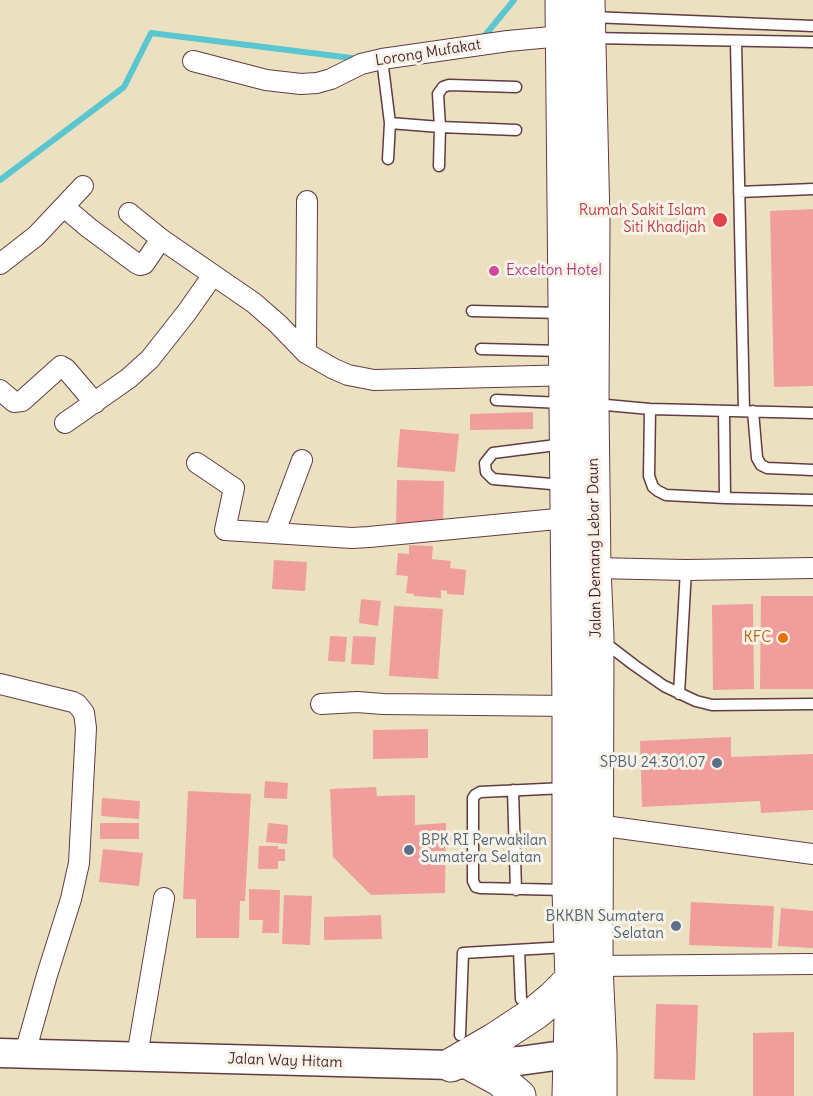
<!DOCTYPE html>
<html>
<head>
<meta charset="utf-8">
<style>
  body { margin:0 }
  canvas { display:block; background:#ebe1c0 }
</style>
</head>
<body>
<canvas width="813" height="1096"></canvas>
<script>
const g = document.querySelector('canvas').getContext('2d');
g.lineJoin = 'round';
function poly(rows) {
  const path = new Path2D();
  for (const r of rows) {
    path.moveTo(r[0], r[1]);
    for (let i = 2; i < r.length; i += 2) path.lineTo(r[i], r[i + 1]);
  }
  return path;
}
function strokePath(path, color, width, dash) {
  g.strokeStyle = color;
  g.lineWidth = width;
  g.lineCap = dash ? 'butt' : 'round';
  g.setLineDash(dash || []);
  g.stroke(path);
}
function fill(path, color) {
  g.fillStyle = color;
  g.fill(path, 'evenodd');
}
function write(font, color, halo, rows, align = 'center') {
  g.font = font + ' Delius,sans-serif';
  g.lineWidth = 6;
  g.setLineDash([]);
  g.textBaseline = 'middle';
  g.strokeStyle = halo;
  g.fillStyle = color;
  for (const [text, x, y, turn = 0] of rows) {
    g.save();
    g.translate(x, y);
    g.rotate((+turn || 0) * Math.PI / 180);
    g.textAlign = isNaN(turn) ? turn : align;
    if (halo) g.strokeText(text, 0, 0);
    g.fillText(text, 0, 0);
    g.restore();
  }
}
strokePath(poly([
  [482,39,514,0],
  [0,180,124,87,151,33,360,59]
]), '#59c6d0', 6);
fill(poly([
  [813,209,813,386,774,387,770,211],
  [533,412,533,429,470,430,470,414],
  [400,429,459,434,455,472,397,467],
  [397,480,444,481,443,527,396,526],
  [409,545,433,546,432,559,451,561,450,568,466,570,464,595,447,594,447,591,441,590,441,598,414,596,414,594,406,593,408,576,396,575,398,553,409,554],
  [274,560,307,562,305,591,272,589],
  [761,596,813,596,813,689,760,689],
  [361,599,381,601,378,626,359,623],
  [753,604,754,689,713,690,712,605],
  [394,606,443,609,438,679,389,676],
  [330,636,347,637,345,662,328,661],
  [353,636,376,637,374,665,351,664],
  [428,729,428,758,373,759,373,730],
  [731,737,731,757,813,754,813,810,761,813,760,801,642,807,640,741],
  [265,781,288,783,287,799,264,798],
  [376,787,377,796,415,795,415,825,446,823,445,893,371,895,333,857,330,789],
  [188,791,251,794,245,901,240,901,239,938,196,938,196,899,183,899],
  [102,798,140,801,139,819,101,816],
  [100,823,139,823,139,839,100,839],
  [268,823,288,825,287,844,266,842],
  [259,846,278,846,278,849,285,849,285,861,278,861,278,869,258,869],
  [103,849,143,853,139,886,99,882],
  [249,889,280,890,279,933,262,933,263,920,249,920],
  [284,895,312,896,310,945,282,944],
  [691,902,774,906,772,948,689,945],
  [781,908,813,911,813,948,778,946],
  [381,915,382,939,324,940,324,917],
  [656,1004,698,1005,695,1080,654,1079],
  [794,1032,794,1096,753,1096,753,1033]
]), '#f09e9c');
const lane = poly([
  [591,17,813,26],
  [591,38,813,42],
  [736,42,744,411],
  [382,59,390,123,388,159],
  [390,123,440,127,516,130],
  [439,166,440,127,438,94,443,87,449,85,516,87],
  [739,192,813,189],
  [472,311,562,313],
  [481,349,562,351],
  [496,400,562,403],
  [595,404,650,409,813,413],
  [650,409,649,476,653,487,658,491,666,495,725,498],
  [724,411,725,498,813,500],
  [753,411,757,458,761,465,767,468,813,470],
  [563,485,493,479,486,472,485,463,493,453,564,444],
  [604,642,634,665,664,686,696,701,712,705,813,704],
  [679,694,686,570],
  [513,790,516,890],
  [564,890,480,888,476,887,473,881,473,798,475,795,480,792,565,788],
  [519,950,521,999],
  [460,1035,463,953,567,947]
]);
const street = poly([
  [193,61,266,80,301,84,317,83,331,79,361,64,382,59,508,41,562,36],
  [64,207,89,228,136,263,140,265,144,264,161,239],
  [129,213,161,239,254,303,278,324,306,353,334,369,348,375,374,380,575,375],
  [0,264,36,236,83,186],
  [306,353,307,201],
  [0,390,14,402,22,401,61,366,66,369,95,403],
  [65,423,129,378,150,359,187,312,213,275],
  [197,463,234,488,225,530,352,538,369,537,567,518],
  [275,532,302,460],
  [594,568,686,570,813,568],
  [0,684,73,702,77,704,84,713,86,728,79,863,71,899,47,975,25,1053],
  [321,704,357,702,383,704,569,706],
  [587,825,597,825,813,854],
  [596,966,811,964],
  [137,1056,164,898]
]);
const secondary = poly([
  [0,1053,451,1065,519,1061,570,1054,591,1053]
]);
const highway = poly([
  [562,0,569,706,569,890,572,979,569,1096],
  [588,0,593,222,592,404,594,568,597,637,596,966,600,1053,600,1096],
  [451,1065,494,1040,535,1013,553,998,572,979],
  [473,1065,499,1079,519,1096]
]);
strokePath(lane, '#623c41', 13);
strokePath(street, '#623c41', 22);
strokePath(secondary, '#623c41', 31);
strokePath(highway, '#623c41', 35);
strokePath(lane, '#fff', 10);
strokePath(street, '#fff', 20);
strokePath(secondary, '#fff', 28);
strokePath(highway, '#fff', 33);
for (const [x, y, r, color] of [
  [720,220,8,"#e0444e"],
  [494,271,6,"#d1479c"],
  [783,638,6,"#e8710a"],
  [717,763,6,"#5c6f8a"],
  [409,850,6,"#5c6f8a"],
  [676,926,6,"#5c6f8a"]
]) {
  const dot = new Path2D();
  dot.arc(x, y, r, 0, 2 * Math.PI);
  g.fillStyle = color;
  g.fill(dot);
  strokePath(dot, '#f7f3e8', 2);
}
write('15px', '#4a1f2b', '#f7f3e8', [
  ["Lorong Mufakat",428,53,-9],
  ["Jalan Demang Lebar Daun",595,548,-91],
  ["Jalan Way Hitam",285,1061,2]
]);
write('15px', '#be3a42', '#f7f3e8', [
  ["Rumah Sakit Islam",706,211],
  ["Siti Khadijah",706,228]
], 'right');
write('15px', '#b23c85', '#f7f3e8', [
  ["Excelton Hotel",506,271]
], 'left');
write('15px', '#c56008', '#f7f3e8', [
  ["KFC",771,638]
], 'right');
write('15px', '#4e5e75', '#f7f3e8', [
  ["SPBU 24.301.07",705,763],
  ["BPK RI Perwakilan",421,841,"left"],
  ["Sumatera Selatan",421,858,"left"],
  ["BKKBN Sumatera",664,917],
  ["Selatan",664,934]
], 'right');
</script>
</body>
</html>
